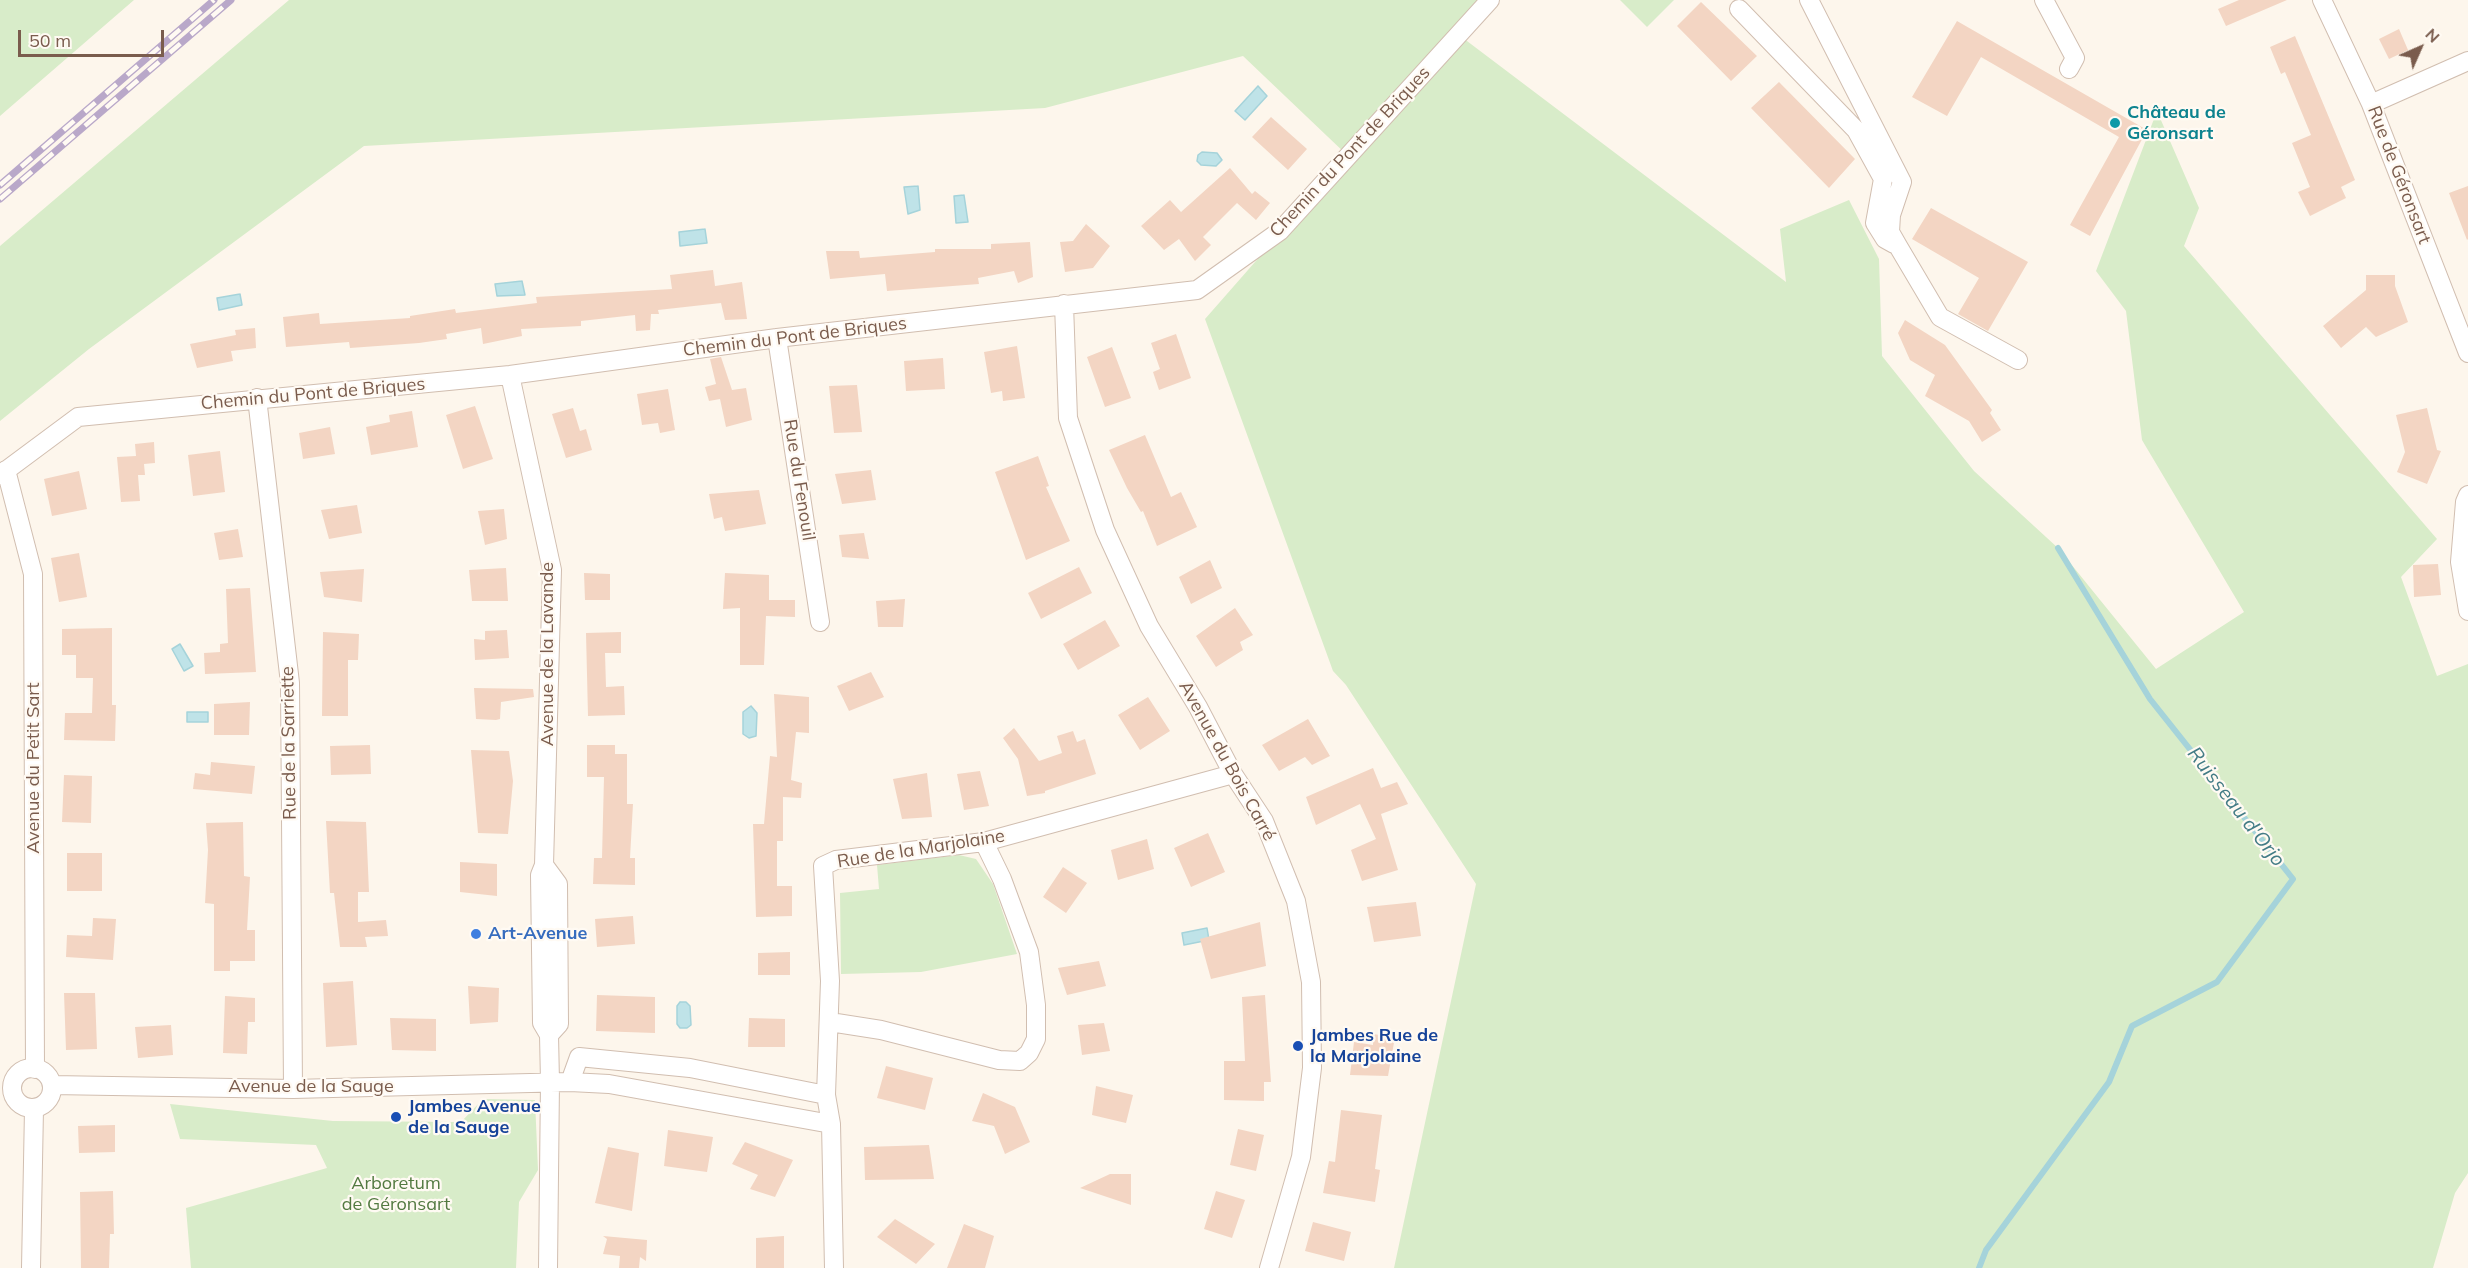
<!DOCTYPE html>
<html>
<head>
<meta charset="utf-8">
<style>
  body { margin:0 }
  #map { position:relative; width:2468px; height:1268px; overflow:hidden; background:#fdf6ec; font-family:Mulish,sans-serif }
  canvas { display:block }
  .north { position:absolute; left:2390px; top:18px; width:60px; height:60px; -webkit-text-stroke:4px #fffaf3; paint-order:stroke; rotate:45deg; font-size:16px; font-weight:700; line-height:24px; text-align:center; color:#7a5c4d }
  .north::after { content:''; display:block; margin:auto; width:21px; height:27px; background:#7a5c4d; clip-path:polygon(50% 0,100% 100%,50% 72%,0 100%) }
  .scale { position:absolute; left:18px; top:30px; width:146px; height:27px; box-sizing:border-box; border:3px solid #7a5c4d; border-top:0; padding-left:8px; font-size:18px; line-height:21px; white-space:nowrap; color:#7a5c4d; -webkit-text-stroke:4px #fffaf3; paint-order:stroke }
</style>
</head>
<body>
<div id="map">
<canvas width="2468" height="1268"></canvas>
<div class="north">N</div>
<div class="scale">50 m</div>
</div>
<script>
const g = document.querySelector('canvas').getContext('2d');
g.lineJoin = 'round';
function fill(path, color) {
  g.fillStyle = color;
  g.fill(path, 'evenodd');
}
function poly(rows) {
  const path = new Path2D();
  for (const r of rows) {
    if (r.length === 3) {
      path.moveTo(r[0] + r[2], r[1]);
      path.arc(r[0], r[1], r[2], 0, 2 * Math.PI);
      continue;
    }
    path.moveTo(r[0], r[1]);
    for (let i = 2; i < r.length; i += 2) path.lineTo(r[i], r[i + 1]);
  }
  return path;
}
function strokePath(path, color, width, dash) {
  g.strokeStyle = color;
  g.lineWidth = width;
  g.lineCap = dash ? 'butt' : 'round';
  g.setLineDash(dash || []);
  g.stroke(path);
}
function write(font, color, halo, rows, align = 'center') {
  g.font = font + ' Mulish,sans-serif';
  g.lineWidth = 4.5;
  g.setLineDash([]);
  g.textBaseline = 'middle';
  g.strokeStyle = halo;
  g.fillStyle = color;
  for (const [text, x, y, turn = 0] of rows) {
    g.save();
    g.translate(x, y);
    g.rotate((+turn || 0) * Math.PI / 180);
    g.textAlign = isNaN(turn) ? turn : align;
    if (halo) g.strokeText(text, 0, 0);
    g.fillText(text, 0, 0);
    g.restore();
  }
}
fill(poly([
  [0,0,134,0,0,116],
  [289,0,1490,0,1459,35,1786,282,1780,229,1849,200,1879,259,1882,356,1974,471,2058,548,2156,669,2244,612,2142,440,2126,311,2096,271,2157,111,2199,208,2184,246,2437,539,2401,577,2437,676,2468,664,2468,1173,2455,1193,2433,1268,1394,1268,1476,884,1346,685,1333,671,1205,319,1348,156,1243,56,1045,108,364,146,89,349,0,421,0,246],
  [1620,0,1674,0,1647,27],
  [959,855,976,859,993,884,1017,954,921,972,841,974,840,893,879,889,877,865],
  [483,1099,535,1100,538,1170,519,1202,516,1268,191,1268,186,1208,327,1168,316,1145,180,1139,170,1104,333,1121,461,1122]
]), '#d8ecc9');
const water = poly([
  [1258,86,1267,96,1245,120,1235,111,1258,86],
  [1202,152,1217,153,1222,160,1216,166,1201,165,1197,161,1198,155,1202,152],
  [918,186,920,210,908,214,904,187,918,186],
  [964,195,968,222,956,223,954,196,964,195],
  [705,229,707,243,680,246,679,232,705,229],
  [522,281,525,295,497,296,495,284,522,281],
  [240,294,242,305,219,310,217,298,240,294],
  [180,644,193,666,184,671,172,649,180,644],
  [751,706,757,713,756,736,749,738,743,734,743,712,751,706],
  [187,712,208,712,208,722,187,722,187,712],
  [1207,928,1209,940,1184,945,1182,933,1207,928],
  [680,1002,686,1002,690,1006,691,1025,687,1028,680,1028,677,1024,677,1006,680,1002]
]);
fill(water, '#bfe3e8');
strokePath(water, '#a5d3da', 1.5);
strokePath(poly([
  [1979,1268,1986,1250,2109,1082,2132,1026,2217,982,2293,879,2150,699,2058,548]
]), '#a5d3da', 6);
fill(poly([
  [2239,0,2287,0,2226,26,2218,9],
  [1701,2,1757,56,1731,81,1677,26],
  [1957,21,2147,130,2090,236,2070,225,2119,137,1981,57,1947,116,1912,97],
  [2399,29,2408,50,2389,59,2379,39],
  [2295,36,2355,180,2341,187,2346,198,2310,216,2298,192,2310,187,2292,143,2311,135,2285,72,2281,74,2270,47],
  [1779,82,1855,159,1829,188,1751,108],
  [1271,117,1307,149,1288,170,1252,137],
  [1230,168,1252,194,1255,191,1270,203,1256,220,1237,203,1203,237,1211,245,1195,261,1179,239,1164,250,1141,226,1170,200,1181,212],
  [2468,186,2468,239,2467,240,2449,193],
  [1931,208,2028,262,1988,331,1958,314,1979,278,1912,239],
  [1086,224,1110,246,1093,268,1065,272,1060,242,1073,241],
  [1030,242,1033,277,1018,283,1014,271,978,278,979,284,887,291,885,274,830,279,826,251,859,251,860,258,935,252,935,249,991,249,991,244],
  [713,270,715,286,742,282,747,319,725,320,721,303,658,310,659,314,651,314,650,330,636,331,635,315,581,321,581,326,521,329,522,336,483,344,481,328,446,334,447,339,419,343,350,348,349,342,286,347,283,317,319,313,320,324,410,318,410,316,455,309,456,313,537,303,536,297,672,289,670,275],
  [2366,275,2395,275,2395,286,2408,322,2376,337,2366,327,2341,348,2323,326,2366,290],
  [1905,320,1945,345,1992,410,1990,413,2001,430,1982,442,1969,421,1925,396,1935,375,1910,360,1898,333],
  [255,328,256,348,231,351,233,361,197,368,190,344,236,335,235,330],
  [1176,334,1191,378,1159,390,1153,372,1160,369,1151,343],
  [1017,346,1025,398,1003,401,1002,391,991,393,984,352],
  [1112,347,1131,398,1105,407,1087,357],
  [721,357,732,390,746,388,752,420,726,427,720,399,709,401,705,387,716,384,710,359],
  [943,358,945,389,906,391,904,361],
  [857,385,862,432,834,433,829,386],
  [668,389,675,430,660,433,658,423,642,425,637,394],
  [475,406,493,459,463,469,446,415],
  [573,408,580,431,586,429,592,450,566,458,552,414],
  [2427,408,2437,450,2441,451,2427,484,2397,472,2405,452,2396,415],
  [412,411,418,447,371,455,366,427,390,422,389,415],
  [330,427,335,454,303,459,299,433],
  [1145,435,1171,497,1181,492,1197,527,1157,546,1143,511,1141,512,1127,488,1109,450],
  [154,442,155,463,144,464,145,475,138,475,140,501,121,502,117,457,136,456,135,444],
  [220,451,225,492,193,496,188,455],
  [1038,456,1049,486,1046,487,1070,541,1026,560,995,472],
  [871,470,876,500,842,504,835,474],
  [79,471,87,509,52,516,44,479],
  [759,490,766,524,725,531,722,517,714,519,709,494],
  [357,505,362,533,329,539,321,510],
  [504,509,507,539,485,545,478,511],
  [238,529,243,557,219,560,214,533],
  [864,533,869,559,842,557,839,535],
  [79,553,87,597,59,602,51,558],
  [1210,560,1222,588,1191,604,1179,577],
  [2438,564,2441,595,2414,597,2413,565],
  [1079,567,1092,593,1041,619,1028,593],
  [506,568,508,601,472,601,469,570],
  [364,569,362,602,324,597,320,572],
  [584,573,610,574,610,600,585,600],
  [725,573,769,575,769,600,795,600,795,617,766,616,764,665,740,665,740,608,723,609],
  [250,588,256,672,205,674,204,653,220,652,220,644,228,643,226,589],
  [905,599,903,627,878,627,876,601],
  [1235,608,1253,635,1240,642,1243,650,1216,667,1196,636],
  [1105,620,1120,646,1078,670,1063,644],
  [112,628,112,705,116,705,115,741,64,740,65,713,92,713,93,678,76,678,76,655,62,655,62,629],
  [507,630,509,658,475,660,474,639,485,640,485,631],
  [323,632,359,634,358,660,348,660,348,716,322,716],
  [621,632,621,653,605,653,606,687,624,686,625,715,588,716,586,633],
  [871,672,884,697,849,711,837,686],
  [474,688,533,689,534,697,501,702,500,719,496,720,476,719],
  [774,694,809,697,809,733,796,732,791,780,802,783,801,798,783,797,783,841,777,841,777,886,792,886,792,916,756,917,753,824,764,824,770,756,777,757],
  [1148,697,1170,731,1140,750,1118,715],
  [250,702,249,735,214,735,214,704],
  [1308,719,1330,756,1312,765,1305,757,1279,771,1262,745],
  [1014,728,1039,761,1062,753,1057,736,1073,731,1077,742,1085,739,1096,774,1045,791,1045,793,1027,796,1018,759,1003,738],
  [370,745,371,774,331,775,330,746],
  [587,745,615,745,615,754,627,754,627,804,633,804,630,858,635,858,635,885,593,884,594,858,602,858,604,777,587,777],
  [471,750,509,751,513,781,508,834,478,833],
  [211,762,255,766,252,794,193,789,195,773,210,775],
  [1373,768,1381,788,1397,782,1408,804,1381,814,1398,870,1362,881,1351,850,1376,839,1360,804,1316,825,1306,797],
  [980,771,989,806,964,810,957,774],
  [927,773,932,817,902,819,893,779],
  [64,775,92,776,91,823,62,822],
  [326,821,366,822,369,892,358,892,358,922,386,920,388,936,365,937,367,947,340,947,334,893,330,893],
  [243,822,244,876,250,877,247,930,255,930,255,961,230,961,230,971,214,971,214,904,205,903,208,850,206,823],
  [1208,833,1225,872,1191,887,1174,848],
  [1147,839,1154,869,1118,880,1111,850],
  [67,853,102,853,102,891,67,891],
  [460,862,497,864,497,896,460,892],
  [1063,867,1087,883,1066,913,1043,897],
  [1416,902,1421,936,1374,942,1367,907],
  [633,916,635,944,597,947,595,919],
  [93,918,116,919,113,960,66,957,67,935,92,936],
  [1260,922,1266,966,1211,979,1200,939],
  [790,952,790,975,758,975,758,953],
  [1099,961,1106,986,1067,995,1058,968],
  [353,981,357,1045,326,1047,323,983],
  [468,986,499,988,498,1022,470,1024],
  [64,993,95,993,97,1049,66,1050],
  [597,995,655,997,655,1033,596,1031],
  [1265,995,1271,1082,1264,1082,1264,1101,1224,1100,1224,1061,1245,1061,1242,997],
  [225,996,255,998,255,1022,248,1022,247,1054,223,1053],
  [390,1018,436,1019,436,1051,392,1050],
  [749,1018,785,1019,785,1047,748,1047],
  [1104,1023,1110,1051,1082,1055,1078,1025],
  [171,1025,173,1055,138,1058,135,1027],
  [1373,1034,1395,1037,1388,1076,1350,1075,1354,1042,1373,1045],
  [886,1066,933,1078,925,1110,877,1098],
  [1096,1086,1133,1095,1126,1123,1092,1115],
  [983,1093,1015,1107,1030,1142,1005,1154,994,1126,972,1121],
  [1341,1110,1382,1115,1375,1169,1380,1170,1375,1202,1323,1193,1329,1161,1335,1162],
  [115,1125,115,1152,79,1153,78,1126],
  [1238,1129,1264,1135,1256,1171,1230,1165],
  [668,1130,713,1137,707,1172,664,1166],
  [745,1142,793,1160,775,1197,750,1189,758,1175,732,1164],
  [929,1145,934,1179,865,1180,864,1147],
  [608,1147,639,1153,632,1211,595,1203],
  [1110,1174,1131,1174,1131,1205,1080,1188],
  [113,1191,114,1234,110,1234,109,1268,81,1268,80,1192],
  [1216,1191,1245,1200,1232,1238,1204,1229],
  [895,1219,935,1244,916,1264,877,1237],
  [1313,1222,1351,1232,1344,1261,1305,1251],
  [964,1224,994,1236,985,1268,947,1268],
  [603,1236,647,1240,646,1261,640,1257,639,1268,619,1268,620,1256,603,1254,607,1239],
  [784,1236,784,1268,756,1268,756,1238]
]), '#f3d5c3');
const street = poly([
  [1809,0,1902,182,1891,215,1890,232,1898,246,1940,317,2018,360],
  [2044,0,2075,58,2069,69],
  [2322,0,2371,104,2468,353],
  [1739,9,1856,130,1883,179,1875,223,1885,239,1894,244],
  [2371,104,2468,61],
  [1064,304,1068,418,1105,530,1149,626,1198,707,1233,774,1264,821,1296,901,1311,982,1312,1068,1301,1157,1269,1268],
  [777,338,820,622],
  [510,375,552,570,544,865],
  [257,398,290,683,293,1089],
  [6,470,33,574,35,1069],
  [0,475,78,417,510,375,777,338,1197,290,1280,231,1490,0],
  [2468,495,2465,502,2460,562,2468,611],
  [830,1022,881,1030,999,1060,1020,1061,1029,1053,1036,1039,1036,1005,1029,952,1002,879,984,842],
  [32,1088,20],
  [570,1082,579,1057,690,1068,826,1095],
  [52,1085,293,1089,570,1082,609,1084,831,1124],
  [31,1268,34,1109],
  [548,1268,550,1082,549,1035,542,1023,540,875,544,865,558,884,559,1024,549,1035],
  [834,1268,831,1124,826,1095,830,981,823,866,836,860,984,842,1233,774]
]);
strokePath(street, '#d1beb0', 20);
strokePath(street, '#fff', 18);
const rail = poly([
  [0,185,214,0],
  [0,199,231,0]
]);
strokePath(rail, '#b9a8c9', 7);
strokePath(rail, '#fffaf3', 4.5, [14]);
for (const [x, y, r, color] of [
  [2115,123,6,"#0f9aa8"],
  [476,934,6,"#3f7fe0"],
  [1298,1046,6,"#1a4fb4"],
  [396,1117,6,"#1a4fb4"]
]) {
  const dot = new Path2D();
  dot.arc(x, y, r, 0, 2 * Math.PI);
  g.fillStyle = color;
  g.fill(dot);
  strokePath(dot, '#fffaf3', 2);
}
write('bold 18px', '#0d838f', '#fffaf3', [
  ["Château de",2127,113],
  ["Géronsart",2127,134]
], 'left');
write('18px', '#7a5c4d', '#fffaf3', [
  ["Chemin du Pont de Briques",1350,152,-47],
  ["Rue de Géronsart",2399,175,69],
  ["Chemin du Pont de Briques",795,337,-7],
  ["Chemin du Pont de Briques",313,394,-5],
  ["Rue du Fenouil",799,480,81],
  ["Avenue de la Lavande",548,654,-90],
  ["Rue de la Sarriette",289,743,-91],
  ["Avenue du Bois Carré",1227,761,61],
  ["Avenue du Petit Sart",34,768,-90],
  ["Rue de la Marjolaine",921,849,-9],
  ["Avenue de la Sauge",311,1087]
]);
write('bold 18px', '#366cbe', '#fffaf3', [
  ["Art-Avenue",488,934]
], 'left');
write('bold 18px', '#164399', '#fffaf3', [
  ["Jambes Rue de",1310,1036],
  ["la Marjolaine",1310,1057],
  ["Jambes Avenue",408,1107],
  ["de la Sauge",408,1128]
], 'left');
write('18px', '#537a41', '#fffaf3', [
  ["Arboretum",396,1184],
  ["de Géronsart",396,1205]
]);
write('italic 20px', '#437c86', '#fffaf3', [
  ["Ruisseau d'Orjo",2236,807,52]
]);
</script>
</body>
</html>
